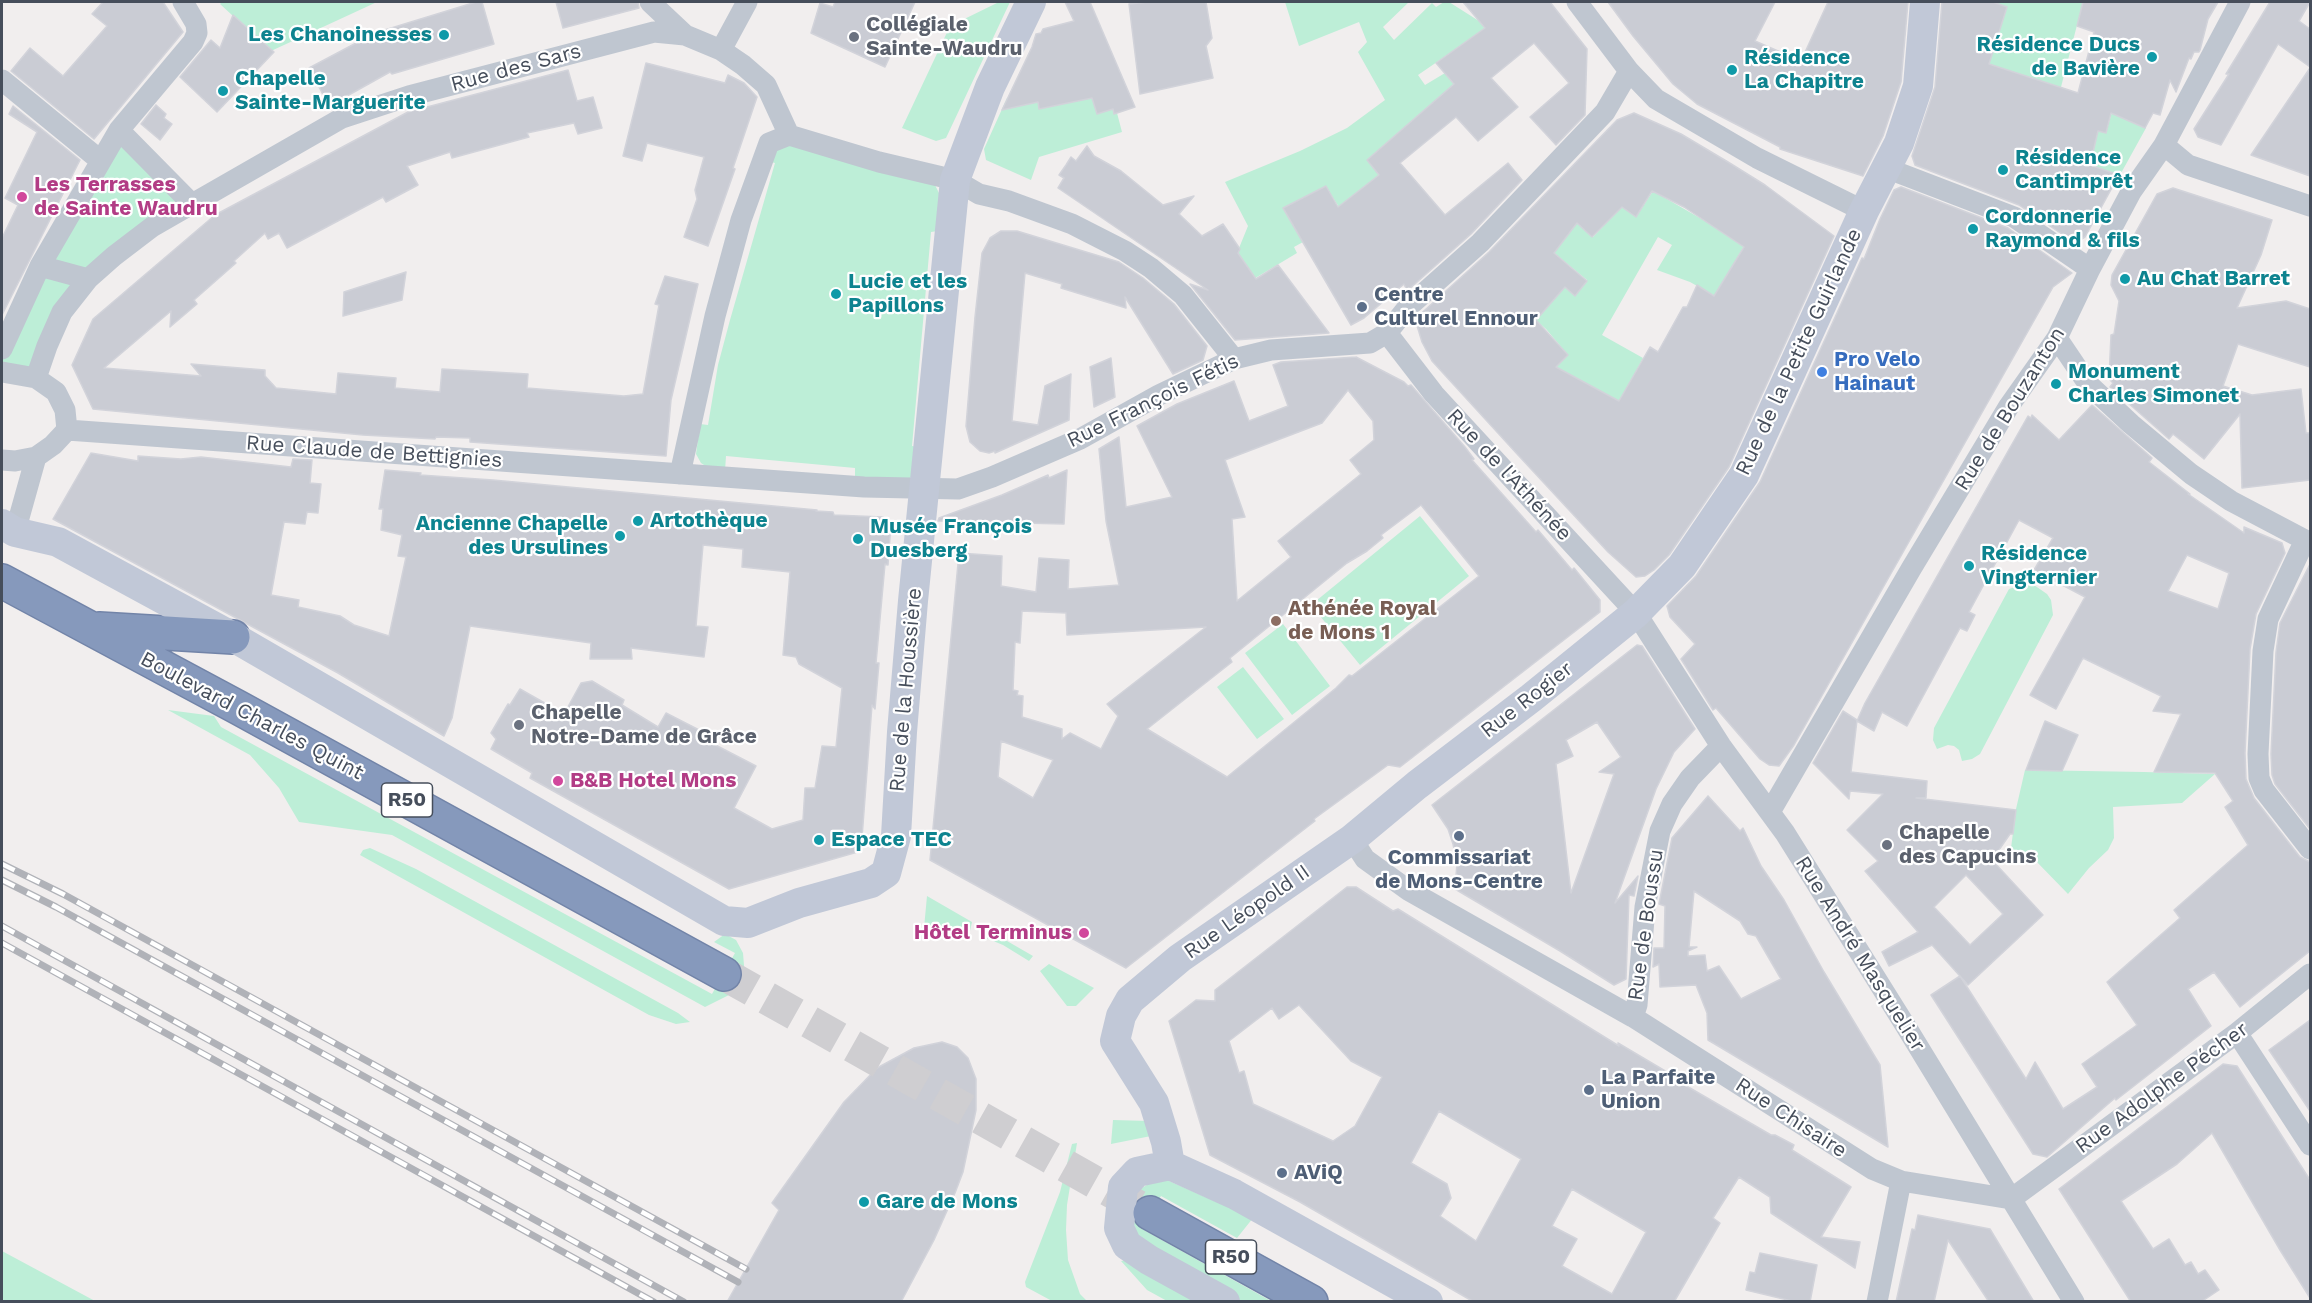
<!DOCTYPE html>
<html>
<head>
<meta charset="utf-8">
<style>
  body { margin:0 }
  #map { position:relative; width:2312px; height:1303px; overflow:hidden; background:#f1eeee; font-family:"Work Sans",sans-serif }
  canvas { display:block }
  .frame { position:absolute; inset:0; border:3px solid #464e5b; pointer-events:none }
</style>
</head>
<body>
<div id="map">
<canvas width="2312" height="1303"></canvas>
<div class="frame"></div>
</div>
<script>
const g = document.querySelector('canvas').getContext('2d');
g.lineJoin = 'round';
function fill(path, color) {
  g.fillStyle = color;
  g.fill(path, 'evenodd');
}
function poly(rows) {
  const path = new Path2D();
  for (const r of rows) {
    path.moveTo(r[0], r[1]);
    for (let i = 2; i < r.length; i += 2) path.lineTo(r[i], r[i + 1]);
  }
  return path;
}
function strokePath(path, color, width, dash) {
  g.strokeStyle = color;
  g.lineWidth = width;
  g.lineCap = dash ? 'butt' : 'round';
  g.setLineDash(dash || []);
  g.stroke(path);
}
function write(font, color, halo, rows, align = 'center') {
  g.font = font + ' "Work Sans",sans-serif';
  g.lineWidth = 4.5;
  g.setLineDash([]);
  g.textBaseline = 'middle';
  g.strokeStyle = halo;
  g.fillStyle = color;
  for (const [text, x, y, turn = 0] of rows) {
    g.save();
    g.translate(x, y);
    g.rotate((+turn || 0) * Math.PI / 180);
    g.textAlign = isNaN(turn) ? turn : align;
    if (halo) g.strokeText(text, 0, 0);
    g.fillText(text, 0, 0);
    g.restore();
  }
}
fill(poly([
  [222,2,377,2,271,51,220,4],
  [999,2,1010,2,946,138,936,141,902,128,950,26],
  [1285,2,1409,2,1383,27,1394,40,1432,3,1436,7,1444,2,1449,2,1479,21,1485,29,1418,75,1425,85,1445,73,1454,84,1368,160,1380,176,1339,207,1326,187,1283,208,1303,242,1294,247,1297,253,1247,283,1237,253,1248,226,1225,182,1300,151,1347,128,1385,100,1358,52,1367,42,1359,22,1299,46],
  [1993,2,2083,2,2061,87,2068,90,2056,134,2051,100,2054,85,1989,64,2007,7],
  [1089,88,1113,109,1114,114,1117,113,1122,132,1039,157,1031,180,986,160,984,149,1007,98,1013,107,1038,102,1040,108,1059,105,1057,92],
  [2112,112,2146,128,2120,175,2087,164,2097,130,2106,133],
  [119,130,192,204,88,279,36,378,2,372,2,346],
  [790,144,935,185,941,197,938,231,931,232,912,446,919,447,913,475,904,484,855,481,855,468,726,456,725,471,707,467,701,463,696,454,700,424,708,425,718,365,730,320,775,163,767,161,770,153],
  [1653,191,1745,244,1715,296,1690,282,1657,270,1672,245,1658,237,1602,335,1643,358,1619,403,1548,375,1568,355,1546,329,1529,314,1565,287,1575,296,1587,280,1553,252,1577,223,1593,237,1622,206,1636,217],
  [1420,516,1469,576,1360,665,1311,605],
  [2025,584,2034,585,2047,594,2051,600,2053,615,1980,754,1972,759,1962,761,1959,750,1954,746,1948,745,1937,749,1933,740,1934,728,2009,589],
  [1283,624,1330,686,1292,715,1245,653],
  [1243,667,1284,719,1257,739,1217,687],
  [168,710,214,716,221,727,712,994,735,953,714,942,725,934,736,940,743,953,745,978,737,991,705,1007,392,835,299,822,279,788,250,755],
  [2025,770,2144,772,2215,774,2182,803,2113,807,2114,838,2108,850,2089,868,2068,894,2034,859,2010,856,2016,809],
  [370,848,416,869,678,1013,690,1022,676,1024,649,1015,360,855,363,850],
  [927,896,972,922,970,931,924,928],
  [988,930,1033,956,1029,961,1003,945,981,936],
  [1049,964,1094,988,1076,1006,1067,1006,1040,971],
  [1113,1120,1149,1121,1151,1136,1111,1144],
  [1077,1143,1067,1205,1066,1230,1068,1260,1080,1294,1087,1301,1052,1301,1026,1287,1025,1282,1060,1192,1072,1144],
  [1160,1177,1253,1218,1237,1238,1161,1196,1142,1229,1271,1301,1242,1301,1132,1241,1137,1191],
  [2,1251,95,1301,2,1301],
  [1130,1260,1206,1301,1167,1301,1147,1290,1121,1261]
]), '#bdeed7');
const building = poly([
  [103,2,163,2,183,32,94,139,11,71,30,48,63,76,107,26,92,14,103,2],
  [476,2,482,2,494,44,392,74,390,72,329,106,309,68,375,33,476,2],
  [556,2,638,2,639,8,563,28,556,2],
  [835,2,915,2,885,67,811,33,820,3,833,7,835,2],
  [1065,2,1090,2,1135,107,1114,114,1113,109,1097,114,1092,98,1039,109,1038,102,1002,110,1032,47,1036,34,1041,33,1043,29,1074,21,1065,2],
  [1148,2,1206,2,1212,38,1206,46,1213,78,1140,94,1129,4,1148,2],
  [1463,2,1550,2,1587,49,1585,115,1556,145,1530,117,1569,83,1534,43,1491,78,1518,107,1478,141,1456,117,1400,163,1445,215,1508,163,1522,180,1471,234,1407,291,1404,284,1364,318,1351,325,1283,208,1326,186,1338,207,1379,175,1367,160,1454,84,1436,63,1485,28,1463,2],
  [1608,2,1775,2,1755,41,1801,61,1828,2,1908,2,1901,82,1883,136,1863,176,1780,149,1780,147,1697,104,1673,84,1633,36,1608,2],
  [1942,2,1993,2,2007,7,1989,64,2078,93,2094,32,2077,26,2083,2,2218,2,2208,19,2200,50,2199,52,2194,52,2191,59,2189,58,2176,92,2170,80,2160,115,2153,113,2145,128,2111,113,2106,133,2098,131,2090,165,2119,175,2085,237,2075,243,2019,205,1915,165,1912,156,1935,87,1942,2],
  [2270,2,2310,2,2299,21,2310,29,2310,67,2278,44,2221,145,2198,137,2194,129,2229,74,2226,74,2270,2],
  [233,15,274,52,217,112,180,77,211,40,220,48,233,15],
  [646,63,725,83,728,75,744,83,757,97,733,168,735,169,708,246,684,237,697,199,695,190,704,157,647,143,642,161,623,156,646,63],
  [2310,68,2310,176,2251,155,2310,68],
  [568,70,577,101,593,97,602,128,578,134,574,123,527,133,529,137,452,158,450,152,407,166,418,185,386,202,383,197,287,248,279,233,268,239,265,233,234,261,236,263,194,300,197,304,170,327,171,311,104,368,201,376,191,364,265,370,265,376,276,388,336,394,338,373,396,378,395,388,440,392,442,369,528,374,527,388,624,396,643,394,659,305,655,304,665,276,698,284,671,400,666,456,470,442,470,438,436,437,435,439,363,435,93,409,72,365,93,319,215,215,408,112,568,70],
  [156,105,166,114,164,118,172,124,160,140,141,124,156,105],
  [13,106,80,160,2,315,2,238,18,205,5,198,37,132,9,114,13,106],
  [1634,113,1681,134,1728,162,1765,185,1834,236,1729,467,1669,555,1654,570,1645,576,1636,577,1608,552,1518,455,1432,361,1422,342,1415,319,1489,252,1617,120,1634,113],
  [1652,191,1684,207,1744,247,1714,296,1697,285,1687,307,1683,307,1658,352,1650,347,1619,401,1556,367,1568,355,1536,320,1565,287,1575,296,1587,281,1554,253,1577,223,1592,237,1622,207,1636,217,1652,191],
  [1087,146,1094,156,1121,171,1163,205,1194,196,1179,214,1202,236,1223,224,1240,249,1238,253,1256,279,1278,265,1329,333,1235,340,1190,284,1208,290,1058,188,1064,178,1059,175,1066,165,1071,157,1076,161,1087,146],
  [1901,187,2008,228,2072,273,2053,287,1794,745,1779,766,1769,765,1760,759,1716,708,1713,710,1681,659,1695,644,1670,617,1667,606,1696,576,1760,482,1862,258,1864,259,1880,219,1894,190,1901,187],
  [2173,188,2272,220,2261,255,2237,308,2286,301,2310,309,2310,367,2238,344,2223,386,2252,395,2301,389,2306,433,2310,433,2310,480,2242,488,2240,414,2204,459,2173,434,2169,439,2110,387,2113,383,2109,379,2111,335,2114,334,2119,301,2111,285,2112,275,2157,194,2173,188],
  [1001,231,1017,231,1119,262,1143,278,1174,304,1207,346,1203,360,1173,374,1125,297,1126,308,1061,288,1062,284,1025,273,1012,421,1038,425,1045,386,1071,374,1069,420,995,453,995,451,989,453,980,451,970,442,966,426,975,317,982,253,990,238,1001,231],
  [406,272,402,300,343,316,344,292,406,272],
  [1356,357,1404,382,1408,386,1411,385,1465,447,1474,459,1472,460,1536,532,1538,530,1572,570,1574,568,1600,600,1600,612,1400,767,1388,765,1314,819,1315,821,1302,831,1126,968,930,860,959,553,1002,556,1001,586,1036,592,1039,558,1069,560,1068,589,1119,585,1106,521,1099,449,1119,437,1126,507,1172,497,1137,426,1177,404,1234,381,1249,421,1288,406,1273,365,1281,362,1356,357],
  [1348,390,1373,421,1374,440,1350,460,1361,474,1278,541,1291,557,1237,601,1232,519,1245,517,1225,460,1322,423,1348,390],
  [1421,505,1479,576,1352,676,1349,675,1336,688,1227,777,1147,729,1232,662,1230,658,1347,563,1367,551,1383,538,1381,535,1421,505],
  [1022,611,1066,613,1067,635,1206,627,1107,704,1118,716,1101,749,1070,733,1062,739,1062,729,1022,717,1023,696,1017,695,1018,691,1013,690,1015,642,1020,643,1022,611],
  [1001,741,1053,760,1033,798,998,777,1001,741],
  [1111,358,1115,397,1094,407,1090,367,1111,358],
  [2092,405,2152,458,2149,462,2190,494,2188,494,2244,533,2244,527,2282,543,2285,553,2256,614,2250,649,2245,753,2246,779,2254,798,2300,857,2310,862,2310,951,2240,1007,2214,972,2188,989,2211,1026,2116,1100,2115,1098,2047,1157,2033,1154,1931,995,1960,976,2026,1079,2035,1062,2063,1109,2097,1087,2082,1064,2137,1025,2107,982,2180,918,2174,910,2248,845,2225,807,2233,801,2215,773,2154,772,2181,714,2153,711,2161,696,2083,658,2056,709,2030,695,2085,597,2034,570,2053,538,2019,520,1969,612,1975,615,1967,631,1960,628,1907,726,1882,712,1874,731,1857,721,1865,703,2028,416,2031,418,2032,415,2059,440,2092,405],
  [2187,555,2229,573,2218,609,2168,591,2187,555],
  [91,453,138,461,138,456,181,459,201,457,291,467,293,459,312,460,310,483,321,484,318,513,307,512,305,524,284,522,271,595,299,600,298,607,340,616,354,625,389,636,406,557,398,556,402,535,381,530,383,509,379,509,385,470,421,473,420,475,493,480,817,510,816,511,833,512,834,515,883,517,891,523,888,565,885,564,876,663,879,663,875,709,872,705,861,851,729,889,530,778,532,773,491,749,496,739,491,733,508,704,510,705,520,689,564,714,581,683,592,681,624,700,622,705,658,727,666,713,703,732,700,737,756,766,734,808,772,829,803,820,805,788,815,788,822,746,836,747,842,688,799,664,796,657,783,655,790,572,742,567,743,549,703,545,696,626,708,627,704,657,631,648,632,659,590,659,591,643,470,626,452,718,444,736,338,673,53,519,91,453],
  [1067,470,1064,524,938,521,939,518,1002,495,1048,475,1049,478,1067,470],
  [2310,564,2310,829,2275,784,2272,775,2271,754,2276,652,2280,623,2310,564],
  [1637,645,1642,646,1695,729,1674,752,1656,789,1615,903,1638,876,1634,896,1629,895,1626,979,1614,985,1560,951,1455,889,1457,863,1453,844,1448,829,1432,805,1637,645],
  [1597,722,1621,757,1599,772,1614,774,1571,893,1556,764,1573,756,1566,740,1597,722],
  [1843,711,1857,720,1851,772,1927,781,1926,798,1916,798,2016,810,2013,834,2010,834,1992,860,2043,915,1968,985,1932,945,1889,966,1882,952,1918,932,1865,871,1878,861,1847,830,1883,794,1850,791,1849,799,1813,763,1843,711],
  [1966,875,2003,914,1970,945,1934,907,1966,875],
  [2045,721,2078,735,2062,771,2026,770,2045,721],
  [1708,796,1740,831,1743,828,1761,866,1784,900,1824,972,1880,1065,1888,1147,1708,1040,1707,1013,1696,985,1660,987,1659,964,1653,967,1654,948,1664,948,1665,906,1659,904,1672,838,1708,796],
  [1694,891,1740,921,1748,934,1756,936,1781,979,1741,999,1719,966,1707,971,1705,955,1688,956,1688,951,1697,947,1689,947,1694,891],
  [1347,887,1356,887,1393,911,1398,909,1619,1046,1618,1043,1672,1075,1671,1077,1771,1135,1775,1135,1794,1145,1792,1150,1851,1187,1821,1237,1860,1242,1855,1268,1771,1213,1770,1197,1739,1177,1713,1218,1720,1223,1674,1302,1474,1302,1300,1202,1210,1155,1169,1021,1196,1000,1215,1001,1215,990,1347,887],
  [1299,1005,1351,1061,1382,1077,1355,1126,1333,1141,1253,1104,1244,1071,1239,1073,1229,1041,1272,1008,1279,1019,1299,1005],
  [1439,1111,1521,1159,1476,1241,1440,1216,1451,1198,1447,1184,1411,1163,1439,1111],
  [1572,1189,1646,1232,1612,1294,1562,1266,1577,1239,1552,1226,1572,1189],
  [2310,1020,2310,1111,2269,1050,2310,1020],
  [942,1042,957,1047,968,1058,976,1079,976,1110,963,1172,955,1193,934,1240,901,1302,727,1302,779,1210,772,1203,844,1102,877,1068,914,1048,942,1042],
  [2223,1064,2237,1066,2310,1180,2310,1298,2280,1250,2212,1133,2177,1164,2121,1201,2153,1249,2169,1239,2185,1265,2191,1262,2198,1274,2205,1270,2219,1290,2201,1302,2131,1302,2059,1189,2223,1064],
  [1918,1215,1990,1229,2034,1302,1989,1302,1948,1240,1934,1302,1896,1302,1912,1229,1915,1230,1918,1215],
  [1760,1253,1817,1265,1810,1302,1796,1302,1746,1290,1750,1272,1755,1273,1760,1253]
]);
fill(building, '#caccd4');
strokePath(building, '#d2d3da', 1.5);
strokePath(poly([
  [724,974,1146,1211]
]), '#cfced1', 33, [33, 16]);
const highway = poly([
  [2,581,239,708,724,974],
  [99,629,233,637],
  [1150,1213,1311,1302]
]);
strokePath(highway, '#7284a8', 36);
strokePath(poly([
  [650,2,685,35],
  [1577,2,1629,71,1656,99,1757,158,1864,211],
  [721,50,747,2],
  [2,80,101,161],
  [2164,145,2188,165,2310,206],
  [1886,168,2014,217,2090,269],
  [192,204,342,118,409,96,654,32,685,35,721,50,743,65,766,85,789,135,879,162,955,180,979,194,1009,201,1072,224,1125,251,1151,268,1183,295,1234,359],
  [40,266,88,279],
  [1387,333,1434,394,1636,613,1721,746,1785,833,1905,1025,2074,1302],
  [2057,338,2088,384,2131,424,2191,474,2231,501,2305,540],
  [2,349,40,266,119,130,193,42,197,33,196,24,183,2],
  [2,372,36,378,56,392,65,410,67,430,53,445,36,457,15,461,2,460],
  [36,378,47,346,62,312,88,279,114,256,152,227,192,204,119,130],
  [67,430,864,487,958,489,992,477,1080,439,1159,395,1234,359,1271,350,1370,343,1387,333,1407,308,1480,243,1605,112,1629,71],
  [680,474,715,316,741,220,769,143,789,135],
  [15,532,36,457],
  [2305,540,2268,619,2263,651,2258,754,2259,778,2264,790,2310,849],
  [1770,812,1911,569,2009,406,2057,338,2090,269,2131,192,2164,145,2240,2],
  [1352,839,1365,859,1408,890,1633,1017,1872,1169,1901,1181,2011,1199],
  [1633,1017,1637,1005,1645,907,1660,831,1672,804,1690,778,1721,746],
  [2237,1033,2310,1145],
  [2011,1199,2237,1033,2310,974],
  [1877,1302,1901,1181]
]), '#bfc6d0', 21);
strokePath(poly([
  [2,524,15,532,58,542,233,637,724,921,748,923,799,903,871,883,886,873,896,836,902,732,913,601,955,180,990,87,1031,2],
  [1170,1165,1166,1142,1154,1103,1115,1041,1121,1016,1130,1000,1180,958,1352,839,1417,785,1531,698,1636,613,1682,566,1744,475,1864,211,1899,143,1918,86,1925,2],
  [1225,1302,1149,1260,1127,1245,1119,1228,1123,1187,1137,1172,1170,1165,1234,1194,1428,1302]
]), '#c1c8d7', 30);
strokePath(highway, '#8699bc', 33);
const rail = poly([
  [2,864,63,894,746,1269],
  [2,880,56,907,738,1282],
  [2,926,684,1302],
  [2,943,654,1302]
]);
strokePath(rail, '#b0b2b8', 7);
strokePath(rail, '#fff', 4.5, [14]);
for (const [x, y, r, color] of [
  [444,35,6,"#0f9aa8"],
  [854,37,6,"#6b7280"],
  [2152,57,6,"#0f9aa8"],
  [1732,70,6,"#0f9aa8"],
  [223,91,6,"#0f9aa8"],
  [2003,170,6,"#0f9aa8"],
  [22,197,6,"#d1479c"],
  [1973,229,6,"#0f9aa8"],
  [2125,279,6,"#0f9aa8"],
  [836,294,6,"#0f9aa8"],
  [1362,307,6,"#5c6f8a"],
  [1822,372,6,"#3f7fe0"],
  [2056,384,6,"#0f9aa8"],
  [638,521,6,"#0f9aa8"],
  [620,536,6,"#0f9aa8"],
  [858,539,6,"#0f9aa8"],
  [1969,566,6,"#0f9aa8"],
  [1276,621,6,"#8d6e63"],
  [519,725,6,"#6b7280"],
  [558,781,6,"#d1479c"],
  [1459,836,6,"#5c6f8a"],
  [819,840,6,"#0f9aa8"],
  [1887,845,6,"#6b7280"],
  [1084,933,6,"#d1479c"],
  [1589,1090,6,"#5c6f8a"],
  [1282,1173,6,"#5c6f8a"],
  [864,1202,6,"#0f9aa8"]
]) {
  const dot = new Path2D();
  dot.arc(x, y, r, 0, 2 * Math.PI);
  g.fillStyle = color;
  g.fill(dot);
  strokePath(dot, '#fff', 2);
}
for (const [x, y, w] of [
  [407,800,51],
  [1231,1257,51]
]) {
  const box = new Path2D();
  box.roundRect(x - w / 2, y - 17, w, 34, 4.5);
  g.fillStyle = '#fff';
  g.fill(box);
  strokePath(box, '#464e5b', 1.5);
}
write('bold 20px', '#464e5b', null, [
  ["R50",407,800],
  ["R50",1231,1257]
]);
write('bold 21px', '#5b616d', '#fff', [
  ["Collégiale",866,25],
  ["Sainte-Waudru",866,49],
  ["Chapelle",531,713],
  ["Notre-Dame de Grâce",531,737],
  ["Chapelle",1899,833],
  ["des Capucins",1899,857]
], 'left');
write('bold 21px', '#0d838f', '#fff', [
  ["Les Chanoinesses",432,35,"right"],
  ["Résidence Ducs",2140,45,"right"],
  ["de Bavière",2140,69,"right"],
  ["Résidence",1744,58],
  ["La Chapitre",1744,82],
  ["Chapelle",235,79],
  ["Sainte-Marguerite",235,103],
  ["Résidence",2015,158],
  ["Cantimprêt",2015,182],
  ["Cordonnerie",1985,217],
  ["Raymond & fils",1985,241],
  ["Au Chat Barret",2137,279],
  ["Lucie et les",848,282],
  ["Papillons",848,306],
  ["Monument",2068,372],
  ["Charles Simonet",2068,396],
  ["Artothèque",650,521],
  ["Ancienne Chapelle",608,524,"right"],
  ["des Ursulines",608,548,"right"],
  ["Musée François",870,527],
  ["Duesberg",870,551],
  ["Résidence",1981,554],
  ["Vingternier",1981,578],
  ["Espace TEC",831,840],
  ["Gare de Mons",876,1202]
], 'left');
write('21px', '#464e5b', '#fff', [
  ["Rue des Sars",516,68,-15],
  ["Rue de la Petite Guirlande",1799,352,-65],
  ["Rue François Fétis",1153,401,-26],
  ["Rue de Bouzanton",2010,409,-58],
  ["Rue Claude de Bettignies",374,452,4],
  ["Rue de l'Athénée",1509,475,47],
  ["Rue de la Houssière",906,690,-85],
  ["Rue Rogier",1527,700,-38],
  ["Boulevard Charles Quint",252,716,28],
  ["Rue Léopold II",1247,912,-35],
  ["Rue de Boussu",1646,925,-82],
  ["Rue André Masquelier",1860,954,58],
  ["Rue Adolphe Pécher",2162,1088,-36],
  ["Rue Chisaire",1791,1118,33]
]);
write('bold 21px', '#b23c85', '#fff', [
  ["Les Terrasses",34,185],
  ["de Sainte Waudru",34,209],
  ["B&B Hotel Mons",570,781],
  ["Hôtel Terminus",1072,933,"right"]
], 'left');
write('bold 21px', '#4e5e75', '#fff', [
  ["Centre",1374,295],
  ["Culturel Ennour",1374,319],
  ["Commissariat",1459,858,"center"],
  ["de Mons-Centre",1459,882,"center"],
  ["La Parfaite",1601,1078],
  ["Union",1601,1102],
  ["AViQ",1294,1173]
], 'left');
write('bold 21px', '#366cbe', '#fff', [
  ["Pro Velo",1834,360],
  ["Hainaut",1834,384]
], 'left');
write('bold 21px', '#785e54', '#fff', [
  ["Athénée Royal",1288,609],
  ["de Mons 1",1288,633]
], 'left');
</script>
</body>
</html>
